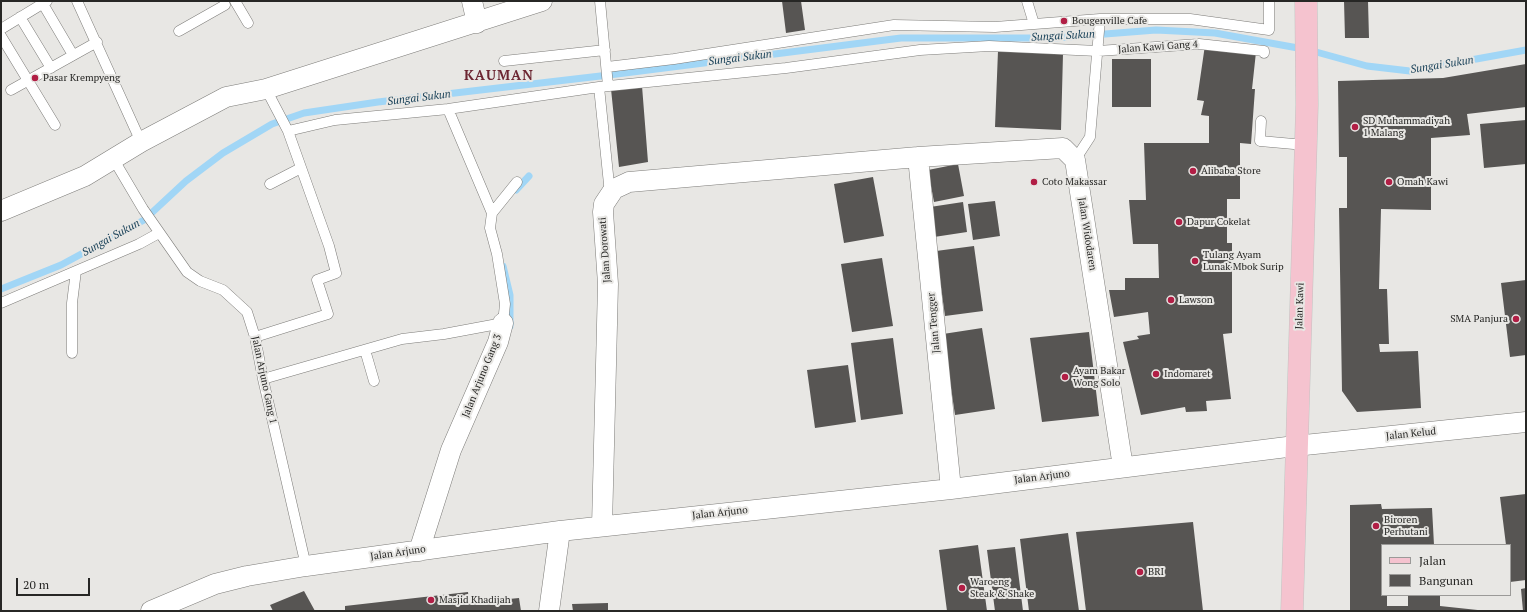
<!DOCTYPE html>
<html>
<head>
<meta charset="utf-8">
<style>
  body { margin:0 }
  #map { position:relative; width:1527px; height:612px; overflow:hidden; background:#e8e7e4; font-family:"PT Serif",serif }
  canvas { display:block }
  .frame { position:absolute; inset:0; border:2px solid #272725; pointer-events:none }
  .legend { position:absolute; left:1381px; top:544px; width:130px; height:52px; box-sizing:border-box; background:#e8e7e4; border:1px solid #9b9a98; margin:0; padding:5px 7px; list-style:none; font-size:12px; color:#272725 }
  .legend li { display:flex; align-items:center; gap:8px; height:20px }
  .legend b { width:20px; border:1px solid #9b9a98 }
  .scale { position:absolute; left:16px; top:578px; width:74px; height:18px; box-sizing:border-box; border:2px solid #272725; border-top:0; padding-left:5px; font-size:12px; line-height:14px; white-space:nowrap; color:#272725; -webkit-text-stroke:3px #e8e7e4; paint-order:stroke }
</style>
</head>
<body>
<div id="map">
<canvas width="1527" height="612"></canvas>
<div class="frame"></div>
<ul class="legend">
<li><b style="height:5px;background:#f5c3cf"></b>Jalan</li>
<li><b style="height:11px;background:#575553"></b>Bangunan</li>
</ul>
<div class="scale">20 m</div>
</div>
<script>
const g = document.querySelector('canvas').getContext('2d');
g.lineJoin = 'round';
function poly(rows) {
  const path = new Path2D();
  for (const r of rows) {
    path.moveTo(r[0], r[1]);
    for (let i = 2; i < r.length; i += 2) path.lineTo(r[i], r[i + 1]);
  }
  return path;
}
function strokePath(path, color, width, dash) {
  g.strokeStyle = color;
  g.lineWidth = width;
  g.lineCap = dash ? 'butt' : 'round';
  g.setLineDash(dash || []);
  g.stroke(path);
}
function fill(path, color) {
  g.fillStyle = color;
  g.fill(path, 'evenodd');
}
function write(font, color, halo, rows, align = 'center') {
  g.font = font + ' "PT Serif",serif';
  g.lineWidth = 4;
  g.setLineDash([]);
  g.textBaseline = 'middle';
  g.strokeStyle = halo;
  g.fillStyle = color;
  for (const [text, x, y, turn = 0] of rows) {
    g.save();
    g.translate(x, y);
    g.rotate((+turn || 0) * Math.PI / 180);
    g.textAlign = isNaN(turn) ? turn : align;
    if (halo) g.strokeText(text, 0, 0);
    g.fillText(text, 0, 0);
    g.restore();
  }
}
strokePath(poly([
  [516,190,529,176],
  [503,266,510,295,510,326],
  [1,289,61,265,144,220,186,181,223,153,272,124,304,113,378,102,609,75,901,38,1054,38,1156,30,1215,33,1309,50,1367,66,1410,71,1526,50]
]), '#a1d6f6', 7);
fill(poly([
  [782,1,801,1,805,30,786,33],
  [1344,1,1368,1,1369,38,1345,38],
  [1205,45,1256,52,1252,89,1255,89,1251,144,1240,143,1240,199,1227,199,1227,243,1232,243,1232,333,1223,334,1231,399,1206,401,1207,411,1186,412,1185,407,1141,415,1123,342,1139,339,1137,336,1150,334,1148,312,1114,317,1109,290,1125,290,1125,278,1159,278,1158,244,1133,244,1129,200,1146,200,1144,143,1209,143,1209,116,1201,115,1204,101,1197,100],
  [998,51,1063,54,1061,130,995,127],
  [1112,59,1151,59,1151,107,1112,107],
  [1526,64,1526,107,1467,114,1470,135,1431,138,1431,210,1381,209,1379,289,1387,289,1389,344,1379,344,1380,352,1418,351,1421,408,1357,412,1342,391,1339,208,1347,208,1347,157,1339,157,1338,81,1443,78],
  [642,86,648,162,619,167,611,89],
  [1526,120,1526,164,1484,168,1480,124],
  [958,164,964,196,934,202,928,170],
  [873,177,884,236,844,243,834,184],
  [995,201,1000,236,973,240,968,204],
  [963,202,967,232,934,237,930,207],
  [974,246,983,311,945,316,936,251],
  [882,258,893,326,852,332,841,264],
  [1526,280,1526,355,1510,357,1501,283],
  [982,328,995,409,955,415,943,334],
  [1089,332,1099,416,1042,422,1030,338],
  [893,338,903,414,861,420,851,343],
  [848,365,856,422,815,428,807,370],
  [1526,494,1526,580,1510,582,1510,545,1506,545,1500,497],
  [1381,504,1382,509,1432,508,1434,545,1382,545,1382,595,1387,595,1387,606,1408,606,1408,595,1443,595,1440,596,1440,606,1487,611,1350,611,1350,505],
  [1193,522,1203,611,1086,611,1076,532],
  [1068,533,1079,611,1029,611,1020,539],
  [978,545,987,611,947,611,939,550],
  [1015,547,1023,611,995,611,987,550],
  [1526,588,1526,611,1523,611,1521,589],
  [304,591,315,611,273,611,270,605],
  [468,592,469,603,519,598,521,611,345,611,345,606],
  [608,603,608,611,573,611,572,604]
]), '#575553');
const lane = poly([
  [77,1,141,142],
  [235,1,248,23],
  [600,1,608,86],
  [1027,1,1034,24],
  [43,4,73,55],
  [20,17,51,68],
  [1,29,47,1],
  [179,31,225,5],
  [1,36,55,125],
  [504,61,605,50],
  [607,67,674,59,894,25,995,27,1100,19,1190,19,1269,30,1269,1],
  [599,87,610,194],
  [11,90,97,42],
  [448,109,492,213],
  [1261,121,1260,141,1305,145],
  [288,131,335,120,448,109,599,87,786,68,920,50,989,46,1098,51,1199,44,1264,51,1264,53],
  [114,160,143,209,187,272,200,281,223,290,247,312,255,337,263,379,306,566],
  [1075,160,1090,137,1100,19],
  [270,184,301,168],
  [1,303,139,244,159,233],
  [255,337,328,314,317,280,336,273,329,246,288,131,266,89],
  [365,350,374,381],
  [72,353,72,303,76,271],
  [263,379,402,339,444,334,503,323,505,304,497,254,490,228,492,213,517,182]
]);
const street = poly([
  [472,1,477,23],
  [918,157,951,489],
  [1,211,85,176,141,142,226,97,266,89,542,1],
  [602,526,608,284,603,212,604,204,614,189,629,182,918,157,1063,148,1075,160,1123,467],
  [419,551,451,450,498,342,503,323],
  [151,611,215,584,247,576,306,566,560,531,951,489,1295,446,1526,422],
  [549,611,560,531]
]);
const primary = poly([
  [1292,611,1307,105,1306,1]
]);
strokePath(lane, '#7d7c79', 11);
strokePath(street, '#7d7c79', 21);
strokePath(primary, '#c3c3c2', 23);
strokePath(lane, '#fff', 10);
strokePath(street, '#fff', 20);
strokePath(primary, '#f5c3cf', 22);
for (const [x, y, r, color] of [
  [1064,21,4,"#b11e45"],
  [35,78,4,"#b11e45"],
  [1355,127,4,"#b11e45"],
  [1193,171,4,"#b11e45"],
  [1034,182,4,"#b11e45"],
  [1389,182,4,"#b11e45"],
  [1179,222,4,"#b11e45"],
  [1195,261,4,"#b11e45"],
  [1171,300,4,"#b11e45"],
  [1516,319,4,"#b11e45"],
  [1156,374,4,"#b11e45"],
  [1065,377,4,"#b11e45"],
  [1376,526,4,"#b11e45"],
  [1140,572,4,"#b11e45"],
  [962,588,4,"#b11e45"],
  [431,600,4,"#b11e45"]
]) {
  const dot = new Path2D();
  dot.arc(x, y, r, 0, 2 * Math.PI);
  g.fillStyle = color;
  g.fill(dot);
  strokePath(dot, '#e8e7e4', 1.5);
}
write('10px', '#272725', '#e8e7e4', [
  ["Bougenville Cafe",1072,21],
  ["Pasar Krempyeng",43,78],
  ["SD Muhammadiyah",1363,121],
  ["1 Malang",1363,133],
  ["Alibaba Store",1201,171],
  ["Coto Makassar",1042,182],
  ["Omah Kawi",1397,182],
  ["Dapur Cokelat",1187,222],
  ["Tulang Ayam",1203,255],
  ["Lunak Mbok Surip",1203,267],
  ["Lawson",1179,300],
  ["SMA Panjura",1508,319,"right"],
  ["Ayam Bakar",1073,371],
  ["Wong Solo",1073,383],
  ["Indomaret",1164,374],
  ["Biroren",1384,520],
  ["Perhutani",1384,532],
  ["BRI",1148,572],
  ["Waroeng",970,582],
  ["Steak & Shake",970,594],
  ["Masjid Khadijah",439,600]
], 'left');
write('10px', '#272725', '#e8e7e4', [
  ["Jalan Kawi Gang 4",1158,47,-4],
  ["Jalan Widodaren",1087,234,81],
  ["Jalan Dorowati",605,250,-94],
  ["Jalan Kawi",1300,306,-88],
  ["Jalan Tengger",934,323,-95],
  ["Jalan Arjuno Gang 3",482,376,-68],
  ["Jalan Arjuno Gang 1",264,380,78],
  ["Jalan Kelud",1411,434,-6],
  ["Jalan Arjuno",1042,477,-7],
  ["Jalan Arjuno",720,513,-6],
  ["Jalan Arjuno",398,553,-8]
]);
write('italic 11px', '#1a4259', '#e8e7e4', [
  ["Sungai Sukun",1063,36,-3],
  ["Sungai Sukun",740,58,-7],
  ["Sungai Sukun",1442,65,-9],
  ["Sungai Sukun",419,98,-7],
  ["Sungai Sukun",111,238,-29]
]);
g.letterSpacing = '1px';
write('bold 14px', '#6c2632', '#e8e7e4', [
  ["KAUMAN",499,76]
]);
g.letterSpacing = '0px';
</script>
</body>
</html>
